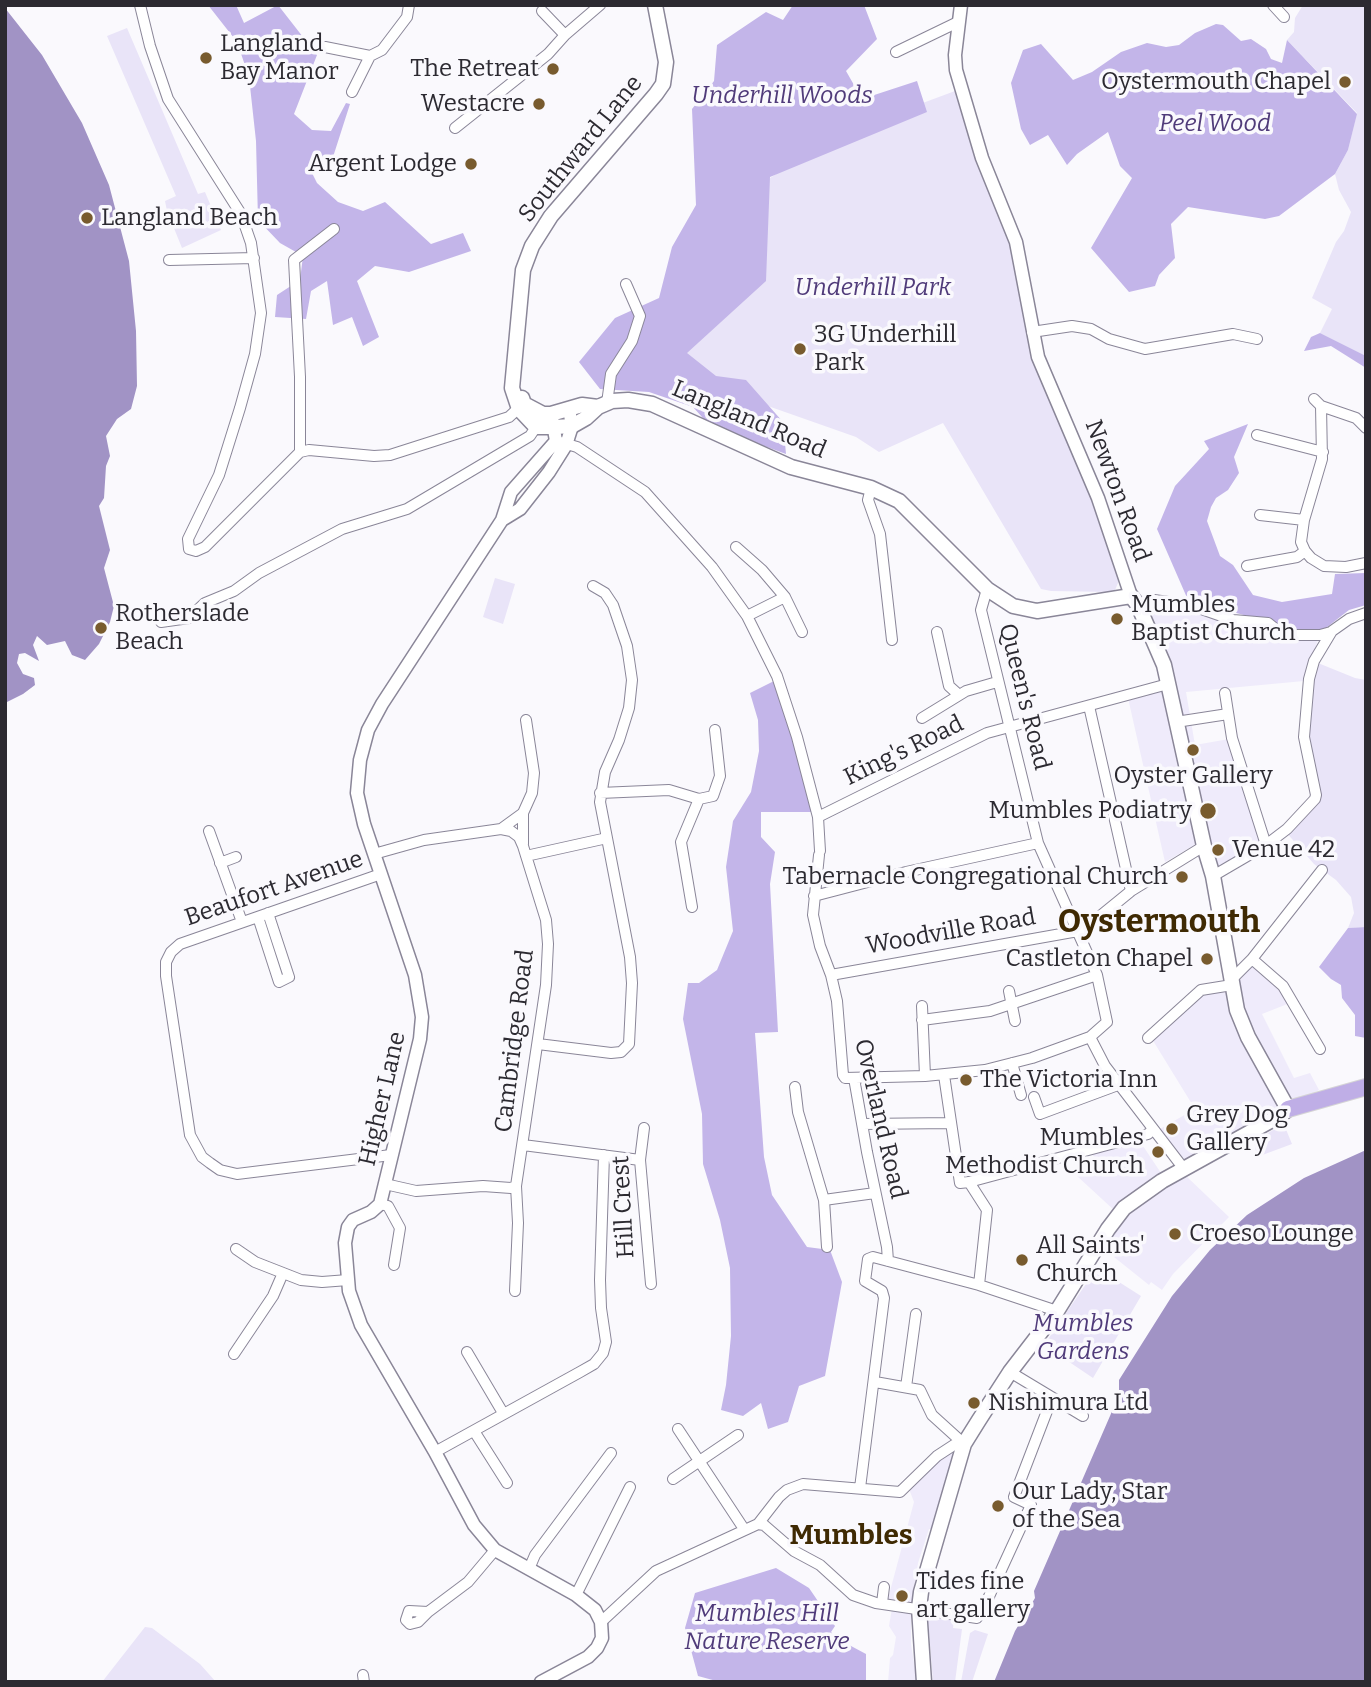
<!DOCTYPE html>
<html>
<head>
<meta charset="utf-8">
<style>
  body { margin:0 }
  #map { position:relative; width:1371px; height:1687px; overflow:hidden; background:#faf9fd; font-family:Bitter,serif }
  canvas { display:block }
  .frame { position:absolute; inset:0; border:7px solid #2c2a31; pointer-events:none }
</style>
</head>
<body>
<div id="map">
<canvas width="1371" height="1687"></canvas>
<div class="frame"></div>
</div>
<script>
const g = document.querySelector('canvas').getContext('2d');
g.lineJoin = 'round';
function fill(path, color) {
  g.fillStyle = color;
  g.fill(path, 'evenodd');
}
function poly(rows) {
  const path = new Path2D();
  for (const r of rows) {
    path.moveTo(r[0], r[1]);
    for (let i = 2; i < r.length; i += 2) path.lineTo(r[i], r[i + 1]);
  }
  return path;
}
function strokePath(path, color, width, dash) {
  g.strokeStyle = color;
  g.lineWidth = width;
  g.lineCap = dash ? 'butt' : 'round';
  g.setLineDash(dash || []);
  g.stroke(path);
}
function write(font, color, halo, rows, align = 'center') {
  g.font = font + ' Bitter,serif';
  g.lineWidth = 7;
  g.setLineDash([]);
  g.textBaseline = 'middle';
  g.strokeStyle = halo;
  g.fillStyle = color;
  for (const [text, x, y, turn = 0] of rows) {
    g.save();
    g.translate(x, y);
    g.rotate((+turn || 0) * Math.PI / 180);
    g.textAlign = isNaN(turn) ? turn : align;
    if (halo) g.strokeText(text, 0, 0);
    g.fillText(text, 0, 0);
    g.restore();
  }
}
fill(poly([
  [1155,604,1204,611,1318,640,1304,681,1186,692,1195,745,1229,739,1262,842,1211,870,1208,871,1196,844,1165,862,1128,698,1164,689,1167,655,1152,616,1151,610],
  [1256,959,1295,1001,1262,1014,1294,1078,1310,1073,1319,1090,1182,1165,1160,1129,1195,1109,1152,1039,1203,992,1237,986,1246,969],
  [1139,1140,1163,1176,1115,1211,1077,1176,1095,1158,1090,1152],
  [1184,1174,1229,1217,1173,1274,1162,1290,1151,1282,1149,1285,1114,1257,1119,1250,1108,1241,1129,1215],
  [950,1449,955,1452,933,1529,929,1529,918,1563,911,1608,911,1644,917,1682,888,1682,890,1658,893,1655,896,1637,889,1626,892,1608,886,1606,914,1502,909,1489]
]), '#efebfb');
fill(poly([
  [1303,5,1366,5,1366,356,1320,333,1332,309,1312,298,1336,242,1344,231,1351,212,1339,190,1335,174,1348,150,1357,113,1287,40,1294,32,1295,18],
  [127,28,198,194,205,192,221,230,182,248,167,211,165,201,176,196,107,36],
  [955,91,970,136,1007,226,1030,333,1072,440,1118,572,1118,583,1115,590,1110,592,1051,591,1041,589,943,423,879,452,856,437,731,393,666,342,770,178,834,136],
  [495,578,515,584,503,624,483,617],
  [1318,663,1355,678,1366,680,1366,927,1348,928,1354,913,1351,897,1336,880,1314,864,1285,831,1314,799,1309,736,1308,695],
  [1285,1127,1292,1144,1257,1157,1254,1141,1275,1129],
  [1097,1268,1141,1296,1093,1378,1044,1345],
  [928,1618,954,1620,953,1628,962,1629,955,1682,933,1682],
  [145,1627,152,1628,200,1664,216,1682,102,1682],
  [975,1630,988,1634,972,1682,961,1682,970,1633]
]), '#e9e4f8');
fill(poly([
  [208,5,236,5,244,23,278,5,317,55,294,114,312,130,331,131,346,103,350,104,333,157,308,165,317,183,338,202,363,211,385,202,431,244,463,233,471,251,409,272,375,266,357,281,379,337,363,346,352,317,333,325,327,281,311,291,306,319,275,317,277,295,300,280,303,256,280,243,258,220,256,141,249,77,237,42],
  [793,5,864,5,877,39,846,71,862,99,917,81,927,112,770,177,766,281,687,353,716,376,746,380,783,422,786,454,710,426,693,407,649,392,600,389,579,362,615,318,659,298,672,247,696,205,692,109,714,81,717,45,766,12,783,20],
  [1216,24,1223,25,1241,41,1251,39,1266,49,1271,59,1282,63,1287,40,1357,114,1348,150,1335,174,1279,216,1265,219,1188,207,1171,224,1175,258,1159,275,1155,286,1129,292,1091,248,1132,178,1120,166,1108,132,1077,154,1067,165,1048,135,1030,145,1021,129,1011,83,1023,50,1041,44,1073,80,1092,72,1121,52,1147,43,1166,47,1179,45,1195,33],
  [1320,333,1366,356,1366,368,1331,346,1304,351,1311,337],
  [1248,424,1234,457,1239,473,1228,490,1216,498,1211,507,1207,521,1220,556,1233,565,1253,595,1282,602,1332,594,1335,574,1366,573,1366,605,1349,610,1322,631,1292,631,1269,620,1255,618,1188,600,1157,529,1175,486,1209,449,1204,441],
  [776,680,813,812,761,812,761,837,775,852,770,884,778,1032,755,1033,764,1157,772,1195,807,1247,830,1250,842,1282,825,1376,799,1386,788,1422,768,1429,761,1403,743,1416,721,1410,726,1385,731,1336,730,1268,720,1220,703,1164,702,1114,683,1019,688,983,699,983,717,970,733,931,726,867,733,821,751,792,759,751,758,720,750,693],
  [1366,927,1366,1038,1355,1036,1355,1015,1342,998,1341,985,1331,979,1319,967,1348,928],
  [776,1568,809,1588,835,1626,831,1632,836,1638,866,1654,866,1682,720,1682,698,1676,685,1628,695,1593]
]), '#c3b5e9');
fill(poly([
  [5,8,42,55,82,123,109,185,129,261,136,331,137,386,131,409,117,419,106,436,110,456,106,466,104,498,99,506,110,550,104,568,114,606,110,622,99,644,85,660,72,655,65,641,47,645,37,636,33,645,39,661,25,653,19,654,17,663,23,674,34,678,35,685,23,694,5,703],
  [1366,1150,1366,1682,994,1682,1015,1631,1035,1598,1034,1591,1110,1416,1119,1394,1119,1380,1172,1296,1210,1250,1247,1215,1304,1178]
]), '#a193c5');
const minor = poly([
  [140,5,150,46,168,99,241,214,251,243,261,313,255,354,240,408,219,475,188,539,189,549,196,551,205,547,300,452,309,450,374,456,390,455,509,417,523,404],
  [1273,5,1284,17],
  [542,11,565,35],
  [325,47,370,56],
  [896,52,958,22],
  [352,92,370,56,382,50,407,17,409,5],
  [455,128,548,54,565,35,600,5],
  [169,260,254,258],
  [1032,332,1072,326,1091,329,1109,339,1145,349,1233,334,1257,339],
  [1314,399,1321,406,1356,418,1366,428],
  [607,403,611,374,632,341,640,316,626,284],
  [1321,406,1322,459,1304,520,1301,542,1305,551,1311,558,1324,566,1346,567,1366,563],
  [1257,435,1323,452],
  [560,442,577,447,645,492,712,567,747,616,777,676,797,737,818,817,820,851],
  [300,452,300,377,294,260,334,229],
  [871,488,868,500,880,534,892,640],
  [1260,515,1304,520],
  [736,547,762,570,785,597,802,632],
  [1247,566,1297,557,1305,551],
  [1138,605,1154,600,1190,605,1233,620,1268,623,1283,635,1320,635,1331,632],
  [747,616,785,597],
  [161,622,189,618,205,603,234,591,259,573,342,529,407,509,530,436,536,427,535,422],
  [937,632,949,686,959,695],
  [1225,693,1232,738,1266,845],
  [1089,706,1131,891],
  [922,718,966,691,997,682],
  [1176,722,1228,714],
  [600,793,669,790,699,799,713,796,720,776,715,730],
  [523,813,523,844],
  [818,817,987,733,1168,684],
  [501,829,523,813,532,793,534,773,526,720],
  [209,831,242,922],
  [374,854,424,840,501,829,511,831,519,837,523,846,546,920,548,944,546,985,516,1186,511,1188,483,1186,416,1191,385,1184],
  [819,855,813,915,820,946,831,975,837,1001,843,1075,845,1078,925,1076,985,1070,1032,1058,1090,1037,1107,1022,1097,975,1038,843,981,610,987,589],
  [526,856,607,838],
  [220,863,236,857],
  [381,874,180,944,171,952,166,962,166,976,190,1135,202,1157,210,1163,220,1170,237,1174,391,1155],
  [1213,876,1266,845,1287,829,1315,799,1316,795,1304,737,1309,679,1314,661,1332,631,1349,619,1366,613],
  [814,896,906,872,1038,843],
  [692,907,681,842,699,799],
  [258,917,279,982,289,977,268,913],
  [1252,959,1283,986,1320,1049],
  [831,975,1078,931,1088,926,1131,891,1204,846],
  [1231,980,1252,959,1322,870],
  [1009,991,1015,1021],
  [922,1006,925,1076],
  [922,1020,990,1011,1097,975],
  [1090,1037,1105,1066,1184,1169],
  [1148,1038,1201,990,1232,985],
  [538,1044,611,1053,621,1052,629,1044,632,983,630,957,600,802,605,772,619,740,629,708,632,680,627,646,613,605,605,593,593,586],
  [1012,1063,1021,1095],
  [944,1075,960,1183,969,1182,1148,1134,1153,1129],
  [854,1078,867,1152,887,1247,888,1261],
  [795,1087,798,1112,824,1200,827,1247],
  [1034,1097,1040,1114,1118,1085],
  [862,1124,951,1123],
  [644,1128,640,1160,651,1284],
  [523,1145,640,1160],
  [969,1182,987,1210,979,1285],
  [824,1200,875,1193],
  [380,1204,388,1206,400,1228,394,1265],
  [236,1249,255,1262,301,1280,322,1282,348,1280],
  [515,1291,518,1223,516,1186],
  [467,1352,503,1413],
  [234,1354,273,1296,283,1273],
  [1010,1372,1083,1416],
  [875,1382,920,1390,932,1415,964,1444],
  [906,1387,916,1314],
  [678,1429,744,1529],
  [474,1431,507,1483],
  [435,1452,580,1372,594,1364,603,1353,606,1342,601,1308,600,1280,604,1155],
  [673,1479,738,1435],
  [860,1488,884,1298,882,1291,865,1281,868,1259,873,1257,979,1285,1057,1311],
  [758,1524,764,1525,794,1551,820,1565,853,1595,876,1603,977,1618,986,1603,1031,1505,1014,1497,1052,1398],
  [758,1524,779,1497,787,1490,803,1484,900,1492,937,1456,960,1441],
  [529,1569,535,1555,611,1453],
  [576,1595,630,1487],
  [882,1603,884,1587],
  [428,1612,409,1611,406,1620,410,1624,418,1622,428,1612,468,1582,495,1550],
  [601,1622,656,1571,758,1524],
  [363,1675,364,1682]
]);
const tertiary = poly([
  [961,5,955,55,956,70,982,158,1016,242,1038,357,1098,498,1131,596],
  [502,520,520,509,549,472,566,445,572,426,569,409],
  [541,1682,588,1657,597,1648,602,1638,601,1622,595,1610,576,1595,495,1550,474,1525,435,1452,361,1325,349,1291,345,1243,348,1227,353,1220,371,1212,380,1204,420,1039,422,1017,415,975,364,824,357,793,360,760,368,730,382,704,502,520,511,492,556,441,552,418]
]);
const secondary = poly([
  [655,5,666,62,663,84,656,94,551,216,532,246,523,270,512,388,519,409,536,427,555,427,572,426,586,418,598,407,612,401,628,400,652,404,791,467,871,488,899,501,987,589,1013,606,1037,611,1131,596,1138,605,1164,665,1204,846,1213,876,1237,1010,1248,1037,1288,1109,1281,1115,1162,1181,1124,1208,1108,1229,1057,1311,1010,1372,979,1420,964,1444,921,1592,919,1608,924,1682],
  [522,398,524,404,543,414,551,414,582,405,598,407]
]);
const primary = poly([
  [1288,1109,1366,1087]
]);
strokePath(minor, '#8a8698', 12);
strokePath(tertiary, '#8a8698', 15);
strokePath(secondary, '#8a8698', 17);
strokePath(primary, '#d5d4d6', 18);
strokePath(minor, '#fff', 10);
strokePath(tertiary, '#fff', 12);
strokePath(secondary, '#fff', 14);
strokePath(primary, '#bfaee6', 16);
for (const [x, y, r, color] of [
  [206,58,7,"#785b2e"],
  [553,69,7,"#785b2e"],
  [1345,82,7,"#785b2e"],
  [539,104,7,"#785b2e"],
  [471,164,7,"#785b2e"],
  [87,218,7,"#785b2e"],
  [800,349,7,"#785b2e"],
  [1117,619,7,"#785b2e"],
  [101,628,7,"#785b2e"],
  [1193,750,7,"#785b2e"],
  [1208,811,9,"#785b2e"],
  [1218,850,7,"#785b2e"],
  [1182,877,7,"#785b2e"],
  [1207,959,7,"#785b2e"],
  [966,1080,7,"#785b2e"],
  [1172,1129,7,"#785b2e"],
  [1158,1152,7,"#785b2e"],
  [1175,1234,7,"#785b2e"],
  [1022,1260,7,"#785b2e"],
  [974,1403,7,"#785b2e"],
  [998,1506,7,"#785b2e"],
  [902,1596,7,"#785b2e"]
]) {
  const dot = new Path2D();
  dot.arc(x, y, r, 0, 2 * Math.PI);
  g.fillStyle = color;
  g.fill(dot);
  strokePath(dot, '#faf9fd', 2.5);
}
write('24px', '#2c2a31', '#faf9fd', [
  ["Langland",220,44],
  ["Bay Manor",220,72],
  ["The Retreat",539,69,"right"],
  ["Oystermouth Chapel",1331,82,"right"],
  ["Westacre",525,104,"right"],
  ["Argent Lodge",457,164,"right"],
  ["Langland Beach",101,218],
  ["3G Underhill",814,335],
  ["Park",814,363],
  ["Mumbles",1131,605],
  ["Baptist Church",1131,633],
  ["Rotherslade",115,614],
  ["Beach",115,642],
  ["Oyster Gallery",1193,776,"center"],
  ["Mumbles Podiatry",1192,811,"right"],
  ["Venue 42",1232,850],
  ["Tabernacle Congregational Church",1168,877,"right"],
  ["Castleton Chapel",1193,959,"right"],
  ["The Victoria Inn",980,1080],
  ["Grey Dog",1186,1115],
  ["Gallery",1186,1143],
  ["Mumbles",1144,1138,"right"],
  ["Methodist Church",1144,1166,"right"],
  ["Croeso Lounge",1189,1234],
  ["All Saints'",1036,1246],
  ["Church",1036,1274],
  ["Nishimura Ltd",988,1403],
  ["Our Lady, Star",1012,1492],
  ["of the Sea",1012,1520],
  ["Tides fine",916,1582],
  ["art gallery",916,1610]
], 'left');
write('italic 24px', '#503b7a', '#faf9fd', [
  ["Underhill Woods",782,96],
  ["Peel Wood",1215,124],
  ["Underhill Park",873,288],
  ["Mumbles",1083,1324],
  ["Gardens",1083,1352],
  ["Mumbles Hill",767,1614],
  ["Nature Reserve",767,1642]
]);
write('24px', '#2c2a31', '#faf9fd', [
  ["Southward Lane",581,149,-51],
  ["Langland Road",749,420,23],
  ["Newton Road",1117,491,70],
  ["Queen's Road",1024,697,76],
  ["King's Road",904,751,-26],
  ["Beaufort Avenue",274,889,-19],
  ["Woodville Road",951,932,-10],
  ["Cambridge Road",515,1041,-83],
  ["Higher Lane",383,1099,-77],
  ["Overland Road",880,1119,77],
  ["Hill Crest",624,1207,-93]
]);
write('bold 28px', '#3f2a03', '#faf9fd', [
  ["Mumbles",851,1536]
]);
write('bold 32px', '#3f2a03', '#faf9fd', [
  ["Oystermouth",1159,923]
]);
</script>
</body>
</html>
